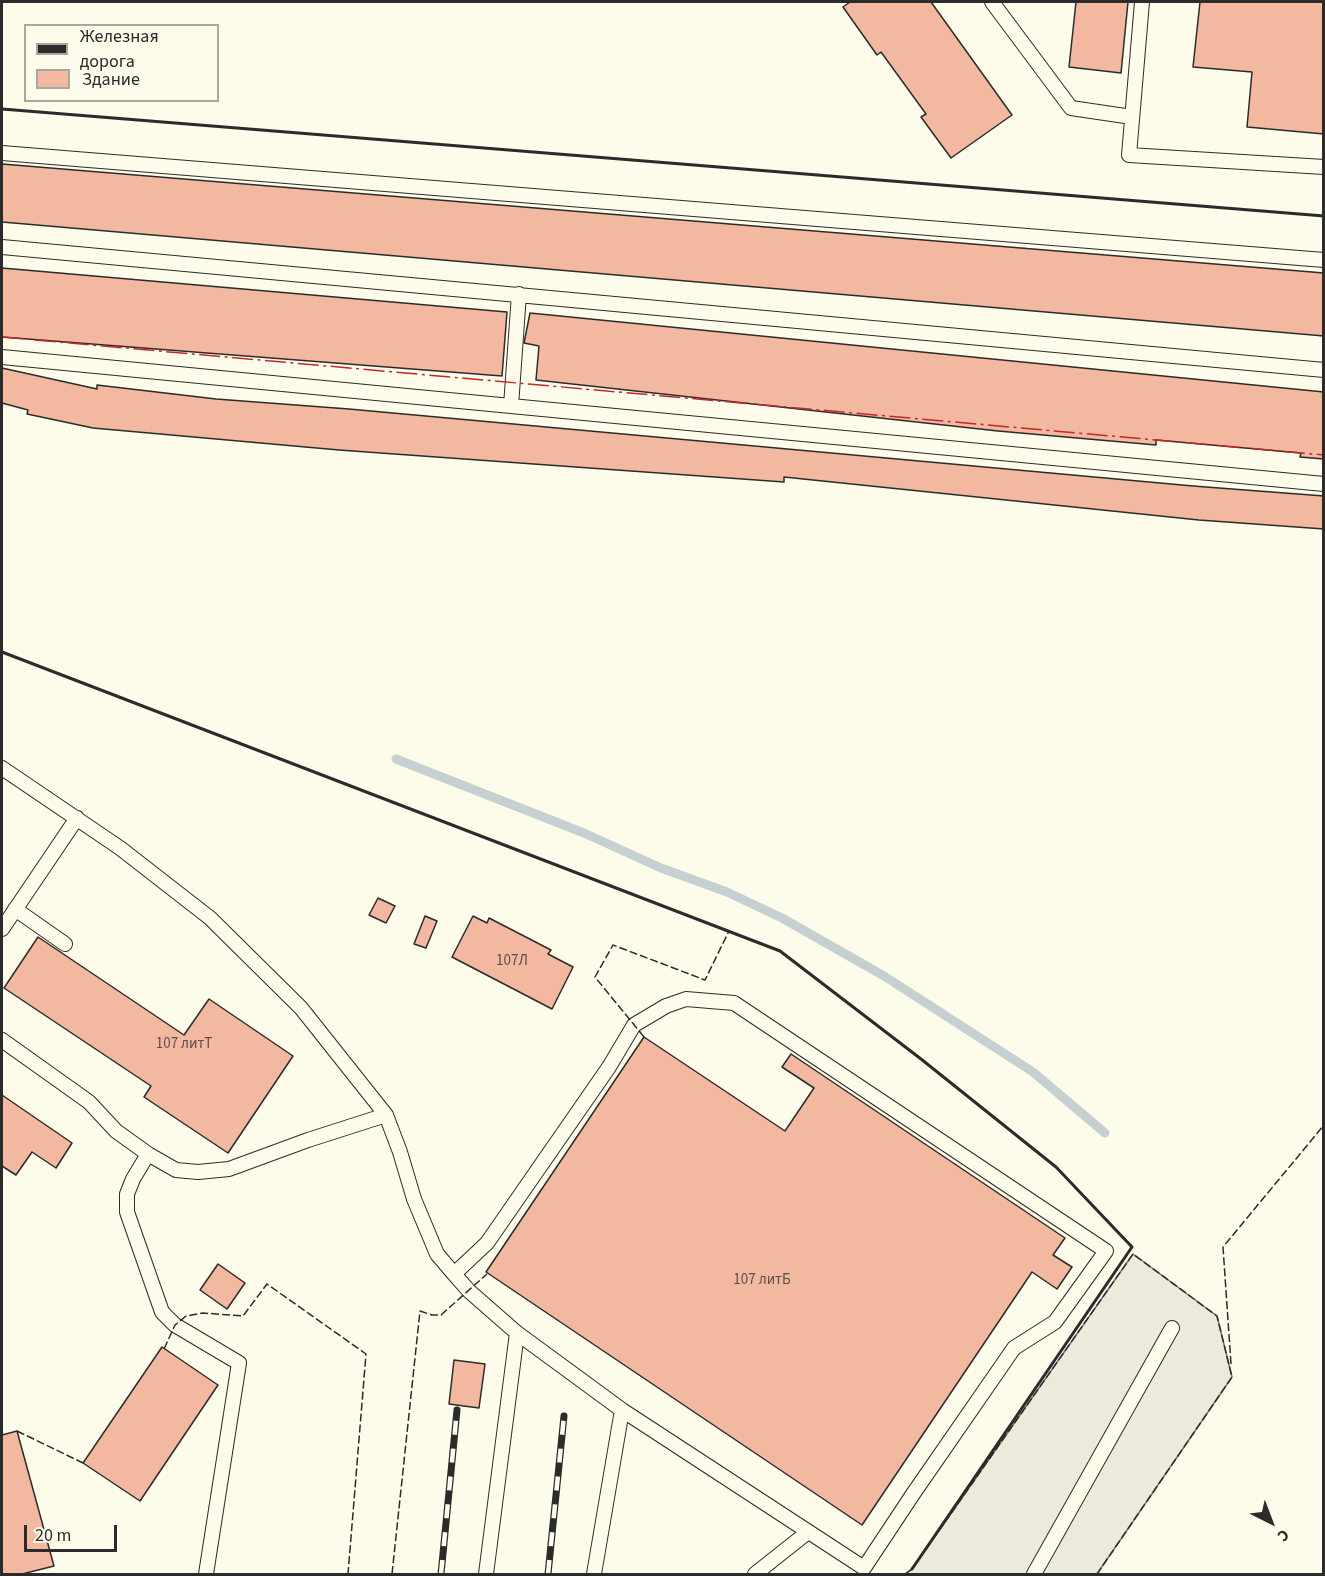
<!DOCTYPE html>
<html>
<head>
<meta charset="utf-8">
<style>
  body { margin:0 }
  #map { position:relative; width:1325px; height:1576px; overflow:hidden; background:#fdfbea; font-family:"Source Sans 3",sans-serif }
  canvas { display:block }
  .frame { position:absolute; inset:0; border:3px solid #2b2b2b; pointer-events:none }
  .legend { position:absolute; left:24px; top:24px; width:195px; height:78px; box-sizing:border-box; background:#fdfbea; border:2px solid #a9a89e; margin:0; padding:8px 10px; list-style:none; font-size:18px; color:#2b2b2b }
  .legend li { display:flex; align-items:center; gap:12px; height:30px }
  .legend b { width:30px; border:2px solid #a9a89e }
  .north { position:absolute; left:1241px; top:1492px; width:60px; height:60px; -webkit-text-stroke:4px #fdfbea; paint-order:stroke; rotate:138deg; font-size:16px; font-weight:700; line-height:24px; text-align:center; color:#2b2b2b }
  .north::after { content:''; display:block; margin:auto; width:21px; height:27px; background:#2b2b2b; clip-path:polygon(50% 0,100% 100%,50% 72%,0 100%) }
  .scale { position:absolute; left:24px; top:1525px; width:93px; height:27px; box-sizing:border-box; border:3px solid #2b2b2b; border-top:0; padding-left:8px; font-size:18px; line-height:21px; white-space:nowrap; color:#2b2b2b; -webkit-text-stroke:4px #fdfbea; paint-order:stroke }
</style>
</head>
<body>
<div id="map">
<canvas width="1325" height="1576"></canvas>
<div class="frame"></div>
<ul class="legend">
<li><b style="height:8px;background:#2b2b2b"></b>Железная дорога</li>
<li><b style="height:16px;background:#f2b8a0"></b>Здание</li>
</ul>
<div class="north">С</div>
<div class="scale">20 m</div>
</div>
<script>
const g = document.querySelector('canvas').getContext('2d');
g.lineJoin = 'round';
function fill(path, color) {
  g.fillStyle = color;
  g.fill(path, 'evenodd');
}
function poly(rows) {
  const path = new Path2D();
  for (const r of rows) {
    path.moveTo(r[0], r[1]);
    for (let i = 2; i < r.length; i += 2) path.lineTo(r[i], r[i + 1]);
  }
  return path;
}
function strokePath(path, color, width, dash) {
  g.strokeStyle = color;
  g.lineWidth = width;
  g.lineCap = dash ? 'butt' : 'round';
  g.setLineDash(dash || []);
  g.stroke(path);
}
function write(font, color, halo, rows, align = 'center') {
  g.font = font + ' "Source Sans 3",sans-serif';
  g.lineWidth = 4.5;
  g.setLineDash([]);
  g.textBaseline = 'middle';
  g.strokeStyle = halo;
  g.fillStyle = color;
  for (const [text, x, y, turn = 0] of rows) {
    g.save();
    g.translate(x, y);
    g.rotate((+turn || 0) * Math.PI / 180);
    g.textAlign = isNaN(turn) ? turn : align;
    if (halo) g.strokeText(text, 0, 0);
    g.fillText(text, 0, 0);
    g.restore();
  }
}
const parking = poly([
  [1133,1254,1217,1316,1232,1377,1097,1574,905,1574,912,1569,1133,1254]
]);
fill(parking, '#eceadb');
strokePath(parking, '#74746e', 1.5);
strokePath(poly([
  [396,759,584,833,661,868,727,892,782,918,884,976,1033,1072,1105,1133]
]), '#c7d0d0', 9);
const building = poly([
  [850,2,931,2,1012,115,951,158,921,117,926,114,881,52,877,55,843,7,850,2],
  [1076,2,1128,2,1121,73,1069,67,1076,2],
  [1200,2,1324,2,1324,134,1247,127,1252,72,1193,67,1200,2],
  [2,164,1324,273,1324,336,2,222,2,164],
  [2,268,507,312,502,376,2,337,2,268],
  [530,313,1324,392,1324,459,1300,457,1301,453,1156,440,1156,445,998,431,536,380,539,346,524,343,530,313],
  [2,368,97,389,97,385,216,399,349,409,1193,486,1324,496,1324,529,1199,520,784,477,784,482,339,450,93,428,27,414,28,410,2,403,2,368],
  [378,898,395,906,386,923,369,915,378,898],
  [425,916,437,921,426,948,414,944,425,916],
  [473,916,487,923,489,918,551,950,548,954,573,967,552,1009,452,957,473,916],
  [38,937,184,1035,209,999,293,1056,228,1153,144,1097,151,1086,4,988,38,937],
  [644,1037,785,1131,814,1088,782,1067,791,1054,1065,1238,1053,1255,1072,1267,1057,1289,1032,1272,862,1525,486,1272,644,1037],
  [2,1095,72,1143,56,1168,32,1152,16,1175,2,1166,2,1095],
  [218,1264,245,1283,227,1309,200,1290,218,1264],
  [162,1347,218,1385,140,1501,83,1463,162,1347],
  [454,1360,485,1364,479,1408,449,1404,454,1360],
  [17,1431,54,1566,22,1574,2,1574,2,1435,17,1431]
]);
fill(building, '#f2b8a0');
strokePath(building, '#2b2b2b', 1.5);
const service = poly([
  [992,2,1071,108,1132,117],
  [1142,2,1129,155,1324,167],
  [2,153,1324,260],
  [2,247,1324,370],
  [2,357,511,406,519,294],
  [511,406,1324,484],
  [2,768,120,848,210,918,301,1008,386,1115,400,1152,414,1199,437,1254,454,1274,469,1291,517,1333,622,1410,864,1568,913,1494,1014,1348,1055,1322,1106,1251,734,1003,686,999,666,1006,634,1025,609,1067,487,1243,454,1274],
  [15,909,65,944],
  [2,929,77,818],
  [2,1040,89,1102,116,1131,148,1154,176,1170,198,1172,229,1169,308,1140,386,1115],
  [148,1154,133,1179,127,1194,127,1212,162,1312,175,1325,239,1363,206,1574],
  [486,1574,517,1333],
  [594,1574,622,1410],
  [755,1574,808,1532],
  [1034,1574,1172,1328]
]);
strokePath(service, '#2b2b2b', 16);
strokePath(service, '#fdfbea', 14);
const rail = poly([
  [441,1574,457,1410],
  [548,1574,564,1416]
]);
strokePath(rail, '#2b2b2b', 7);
strokePath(rail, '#fdfbea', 4.5, [14]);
strokePath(poly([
  [644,1037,595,977,613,945,705,980,729,931],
  [164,1349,175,1325,186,1316,203,1313,243,1316,267,1284,366,1354,348,1574],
  [1231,1364,1223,1247,1324,1125],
  [17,1431,83,1463],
  [392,1574,420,1311,432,1315,441,1315,487,1274],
  [905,1574,912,1569,1133,1254,1217,1316,1232,1377,1097,1574]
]), '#2b2b2b', 1.5, [8, 3]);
strokePath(poly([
  [2,109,1324,216],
  [2,652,780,951,921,1059,1056,1167,1132,1247,912,1569]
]), '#2b2b2b', 3);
strokePath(poly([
  [2,337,1324,455]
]), '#c62828', 1.5, [21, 4.5, 3, 4.5]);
write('15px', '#5d4e48', null, [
  ["107Л",512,962],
  ["107 литТ",184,1045],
  ["107 литБ",762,1281]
]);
</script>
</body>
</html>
